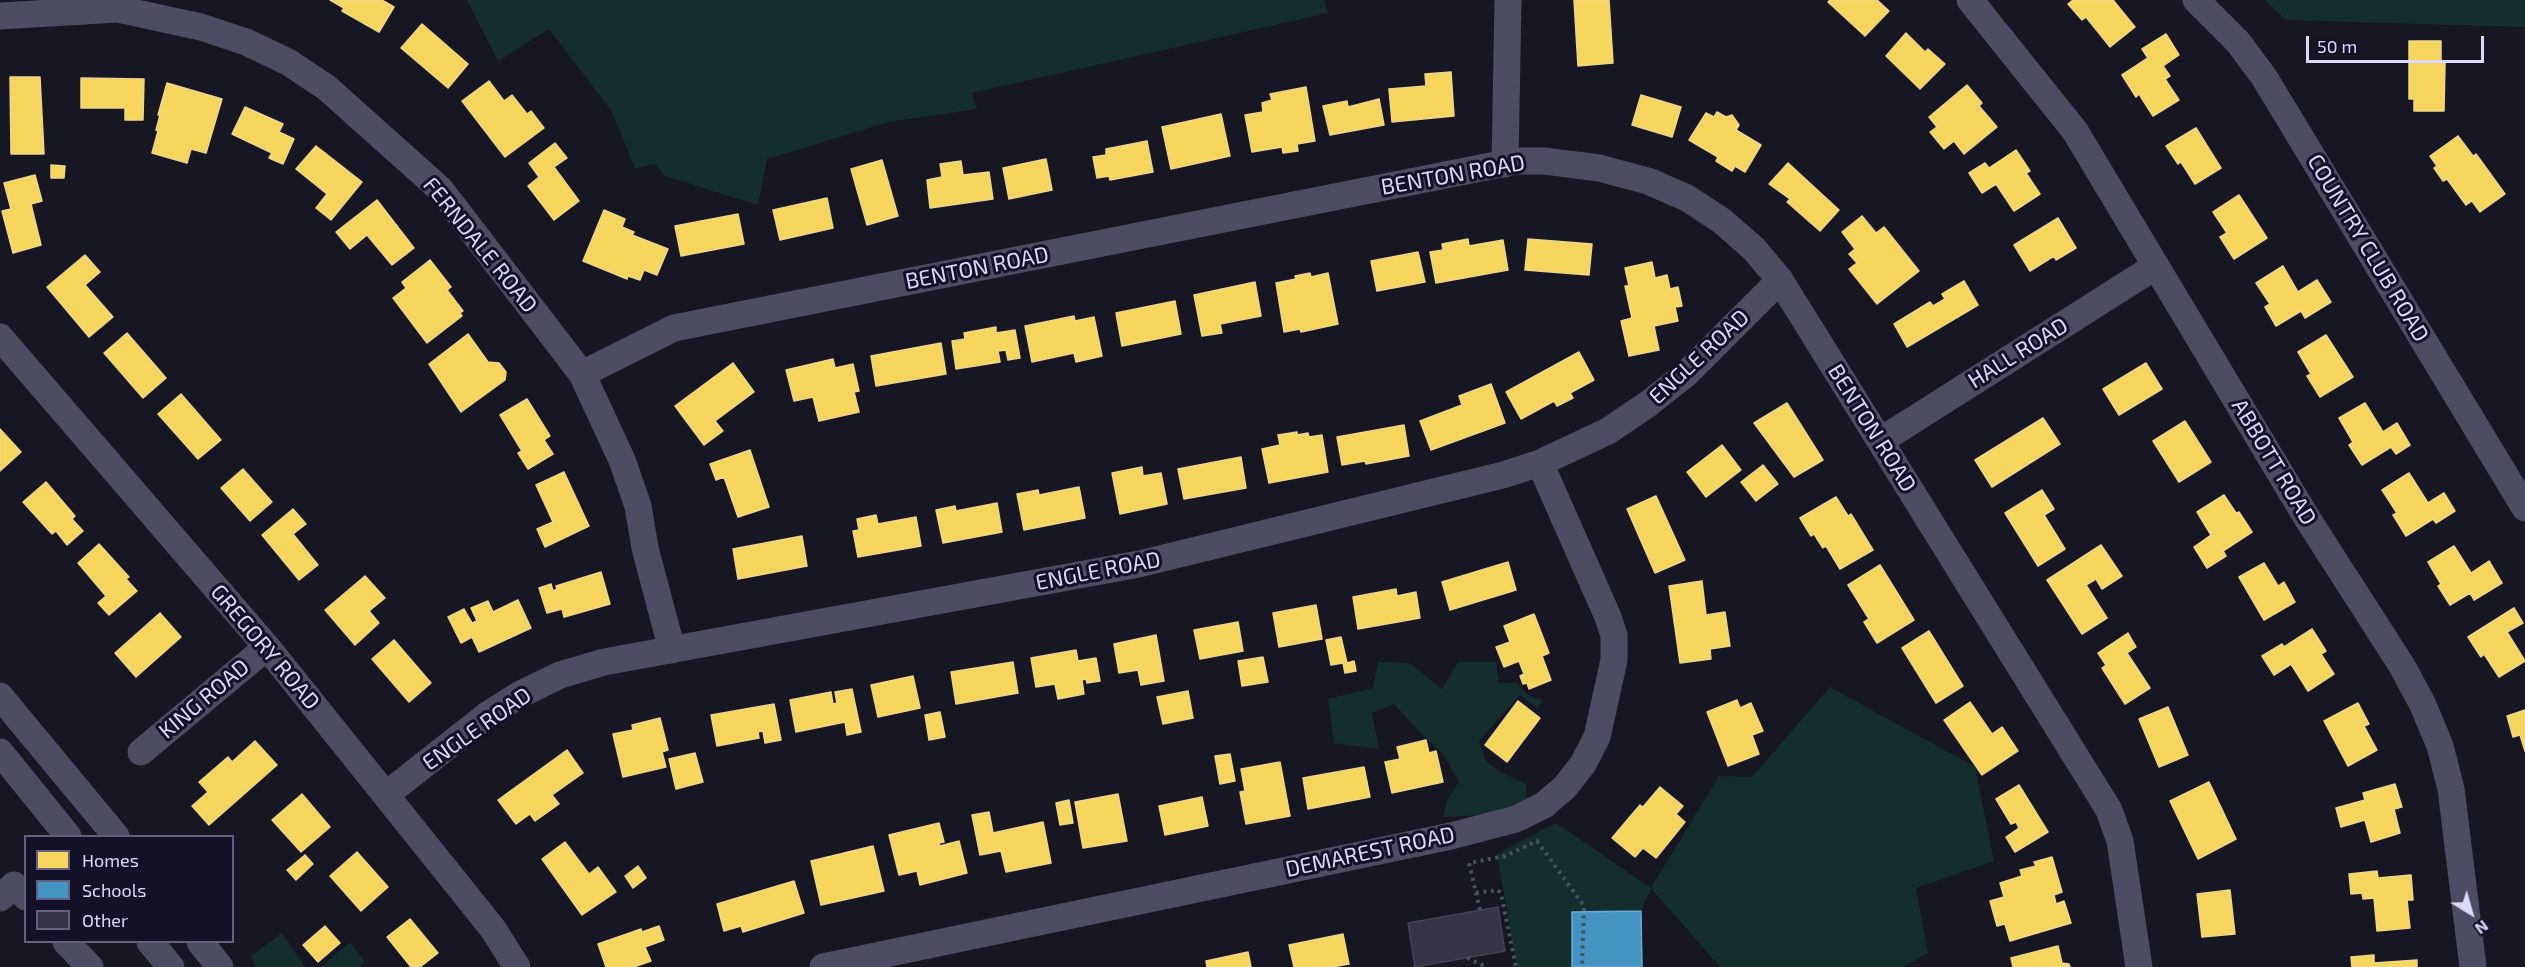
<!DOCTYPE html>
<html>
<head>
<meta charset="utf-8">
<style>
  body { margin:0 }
  #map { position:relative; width:2525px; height:967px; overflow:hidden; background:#171623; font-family:"Exo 2",sans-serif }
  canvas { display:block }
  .legend { position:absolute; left:24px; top:835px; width:210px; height:108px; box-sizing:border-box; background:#131128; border:2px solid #63617d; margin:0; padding:8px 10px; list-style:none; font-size:18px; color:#dbdafd }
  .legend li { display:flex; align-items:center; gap:12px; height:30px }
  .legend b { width:30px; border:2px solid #63617d }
  .north { position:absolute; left:2441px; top:883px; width:60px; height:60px; -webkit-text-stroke:4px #131128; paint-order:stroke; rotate:143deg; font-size:16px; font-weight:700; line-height:24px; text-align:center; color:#dbdafd }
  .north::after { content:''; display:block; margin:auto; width:21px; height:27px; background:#dbdafd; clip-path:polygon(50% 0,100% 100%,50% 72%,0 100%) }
  .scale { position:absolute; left:2306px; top:36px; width:178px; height:27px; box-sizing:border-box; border:3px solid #dbdafd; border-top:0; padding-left:8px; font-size:18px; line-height:21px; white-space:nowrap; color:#dbdafd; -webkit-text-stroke:4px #131128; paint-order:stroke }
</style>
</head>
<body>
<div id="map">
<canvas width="2525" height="967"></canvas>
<ul class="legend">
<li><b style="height:16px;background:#f6d55c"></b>Homes</li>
<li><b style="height:16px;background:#4393c3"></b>Schools</li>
<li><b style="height:16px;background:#363444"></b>Other</li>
</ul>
<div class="north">N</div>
<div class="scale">50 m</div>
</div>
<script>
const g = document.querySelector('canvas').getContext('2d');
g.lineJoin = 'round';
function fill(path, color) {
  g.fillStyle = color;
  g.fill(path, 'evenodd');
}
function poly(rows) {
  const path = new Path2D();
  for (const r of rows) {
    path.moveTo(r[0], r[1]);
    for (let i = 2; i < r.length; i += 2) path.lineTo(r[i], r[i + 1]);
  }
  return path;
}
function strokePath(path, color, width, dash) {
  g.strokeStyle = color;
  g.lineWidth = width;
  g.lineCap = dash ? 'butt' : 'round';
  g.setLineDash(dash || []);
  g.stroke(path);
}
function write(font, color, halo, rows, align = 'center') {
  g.font = font + ' "Exo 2",sans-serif';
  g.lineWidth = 6;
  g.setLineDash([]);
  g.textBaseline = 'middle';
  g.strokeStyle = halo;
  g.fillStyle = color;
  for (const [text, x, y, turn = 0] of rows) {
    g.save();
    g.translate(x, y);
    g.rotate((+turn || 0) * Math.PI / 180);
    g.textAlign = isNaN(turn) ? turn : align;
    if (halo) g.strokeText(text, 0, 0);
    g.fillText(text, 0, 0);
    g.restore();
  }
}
fill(poly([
  [467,0,1324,0,1328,13,972,93,977,109,889,122,767,159,758,205,665,176,655,164,635,168,611,110,549,29,498,61],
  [2265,0,2525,0,2525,27,2286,20],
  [1378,662,1410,663,1442,689,1458,662,1496,662,1499,683,1517,683,1529,696,1542,700,1538,709,1520,695,1479,741,1486,761,1500,772,1526,784,1527,804,1482,815,1443,817,1447,801,1459,782,1443,754,1422,735,1394,704,1372,713,1379,749,1334,743,1328,699,1373,688],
  [1830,687,1975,767,1994,861,1916,888,1928,953,1903,967,1720,967,1651,888,1641,911,1572,912,1572,967,1517,967,1497,854,1556,823,1651,888,1719,776,1752,777],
  [282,933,305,967,256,967,251,956],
  [350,942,365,962,359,967,321,967]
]), '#142e2d');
const homes = poly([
  [330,0,382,0,394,7,379,32,342,11,344,8,330,0],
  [1574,0,1609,0,1613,63,1578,66,1574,0],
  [1830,0,1877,0,1889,11,1865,36,1828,2,1830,0],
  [2073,0,2113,0,2135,27,2110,47,2086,17,2082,20,2068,4,2073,0],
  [422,24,468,64,448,88,401,48,422,24],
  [1906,33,1925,52,1928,49,1945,64,1920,89,1886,56,1906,33],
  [2166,34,2179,55,2163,66,2170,76,2165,79,2179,100,2153,116,2139,94,2136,97,2122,75,2148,58,2142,49,2166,34],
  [2409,41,2441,41,2441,63,2445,63,2444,111,2414,111,2414,99,2409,99,2409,41],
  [1451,72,1454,116,1392,122,1389,89,1426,86,1425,74,1451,72],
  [10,77,40,77,44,154,11,154,10,77],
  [81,78,144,79,143,120,125,120,125,108,81,108,81,78],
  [489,81,504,101,512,95,527,114,531,111,544,128,505,157,462,101,489,81],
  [167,83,222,99,206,153,191,149,187,163,152,153,158,131,156,130,160,115,158,115,167,83],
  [1967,85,1982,103,1979,106,1997,127,1964,154,1954,141,1944,149,1930,132,1937,127,1929,117,1967,85],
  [1306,87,1315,141,1297,144,1298,151,1283,153,1282,147,1252,152,1245,115,1263,112,1262,103,1272,100,1270,94,1306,87],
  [1641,95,1681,107,1672,137,1632,125,1641,95],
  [1379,99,1384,125,1330,135,1323,106,1347,101,1348,107,1379,99],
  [245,107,283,124,279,132,294,139,283,164,269,158,272,153,232,134,245,107],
  [1717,112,1726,117,1732,115,1739,125,1736,130,1761,145,1745,172,1735,166,1732,171,1716,161,1718,157,1689,140,1706,113,1714,117,1717,112],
  [1221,114,1230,156,1171,169,1162,127,1221,114],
  [2196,128,2221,168,2195,184,2181,162,2178,164,2166,146,2196,128],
  [2458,136,2473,156,2476,154,2505,194,2480,212,2472,201,2466,205,2447,179,2443,181,2434,168,2437,166,2430,156,2458,136],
  [1147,141,1153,172,1110,180,1109,176,1097,178,1093,157,1106,155,1106,149,1147,141],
  [555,143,567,158,554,167,579,201,554,220,528,186,539,177,529,163,555,143],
  [316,146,362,182,331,220,316,208,327,194,296,169,316,146],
  [2016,150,2030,171,2026,173,2040,194,2014,211,1996,184,1982,193,1969,173,1985,163,1989,168,2016,150],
  [1046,159,1052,190,1009,199,1003,168,1046,159],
  [882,160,898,216,867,225,851,169,882,160],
  [961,161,963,175,989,172,993,199,930,208,927,180,942,177,940,164,961,161],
  [1788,163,1839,210,1820,231,1787,202,1790,199,1769,184,1788,163],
  [51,165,65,166,64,178,51,178,51,165],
  [35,175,42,201,31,204,41,245,13,253,2,211,11,209,4,183,35,175],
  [2239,195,2267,238,2234,259,2220,237,2227,233,2213,212,2239,195],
  [827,198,833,228,780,240,773,210,827,198],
  [377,200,414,248,392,265,367,235,350,249,336,232,377,200],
  [604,210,625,219,622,227,634,232,632,235,668,249,657,275,644,270,640,280,628,276,627,279,583,261,604,210],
  [738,214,744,244,681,256,675,226,738,214],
  [1862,216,1876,233,1884,227,1919,271,1877,304,1849,269,1857,263,1849,254,1855,249,1842,232,1862,216],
  [2058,218,2076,248,2056,260,2054,256,2030,271,2014,245,2058,218],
  [1468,239,1469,246,1503,240,1508,270,1436,283,1430,252,1443,250,1442,244,1468,239],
  [1528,239,1592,244,1589,275,1525,270,1528,239],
  [1418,252,1425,282,1377,291,1371,261,1418,252],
  [85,255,100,272,85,285,113,317,89,337,47,287,85,255],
  [430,260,451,287,447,290,463,311,460,313,462,316,427,343,393,298,406,288,402,282,430,260],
  [1652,262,1655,278,1667,275,1670,289,1678,287,1682,306,1675,307,1678,321,1654,326,1659,350,1629,356,1621,321,1632,318,1625,286,1629,286,1625,268,1652,262],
  [2283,266,2298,292,2317,280,2331,302,2305,318,2301,311,2276,326,2265,307,2270,304,2256,283,2283,266],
  [1310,273,1311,277,1328,273,1338,324,1301,332,1300,329,1284,332,1276,283,1296,279,1295,276,1310,273],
  [1964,281,1978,305,1907,347,1894,324,1930,302,1933,306,1945,299,1942,294,1964,281],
  [1255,282,1261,316,1220,324,1222,333,1202,336,1194,295,1255,282],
  [1175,301,1181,334,1122,346,1116,313,1175,301],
  [1074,316,1075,321,1094,317,1102,356,1076,362,1074,353,1032,362,1025,326,1074,316],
  [996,327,996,333,1015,330,1020,358,1008,360,1006,350,998,351,1000,362,956,369,952,341,965,339,964,333,996,327],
  [127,333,166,378,143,398,104,353,127,333],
  [468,334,488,362,499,363,506,372,505,380,461,412,429,364,468,334],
  [2326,335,2353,377,2320,397,2307,376,2311,374,2298,352,2326,335],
  [941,343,946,374,876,386,871,356,941,343],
  [1579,352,1594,380,1570,393,1573,398,1557,406,1554,401,1521,419,1506,392,1579,352],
  [833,359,835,368,853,364,859,391,854,392,859,412,819,421,813,397,794,401,786,370,833,359],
  [733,363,754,392,715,421,723,431,704,445,675,406,733,363],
  [2146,363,2162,389,2119,415,2103,389,2146,363],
  [1491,384,1505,423,1431,450,1420,421,1462,405,1459,396,1491,384],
  [181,394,221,440,198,459,158,414,181,394],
  [527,399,550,436,544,440,553,454,528,469,518,453,522,451,500,415,527,399],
  [1787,403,1823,460,1794,477,1754,423,1787,403],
  [2365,403,2383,432,2397,423,2410,445,2396,454,2391,447,2362,465,2349,445,2353,442,2339,418,2365,403],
  [2043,418,2060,444,1992,487,1975,460,2043,418],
  [2185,421,2211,462,2179,482,2153,441,2185,421],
  [1404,425,1409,456,1366,464,1365,461,1342,465,1337,437,1404,425],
  [0,429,21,452,0,471,0,429],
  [1297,432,1297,435,1308,433,1309,437,1322,435,1328,472,1269,483,1262,449,1280,445,1278,435,1297,432],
  [1722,445,1741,470,1706,497,1687,472,1722,445],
  [750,450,769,507,738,517,724,477,716,480,710,464,750,450],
  [1241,457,1246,488,1184,499,1178,469,1241,457],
  [1763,465,1778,484,1756,501,1741,482,1763,465],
  [1142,467,1143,476,1161,473,1167,504,1120,514,1112,473,1142,467],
  [243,469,272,502,250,521,221,488,243,469],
  [564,472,589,526,545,547,537,529,553,522,536,485,564,472],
  [2409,473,2428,503,2444,493,2455,511,2436,523,2433,519,2406,536,2393,515,2397,513,2382,490,2409,473],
  [46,482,75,516,72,519,83,531,67,545,56,531,52,534,23,502,46,482],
  [1079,487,1085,518,1024,530,1017,494,1038,490,1039,495,1079,487],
  [2042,490,2054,509,2044,515,2065,549,2038,566,2005,513,2042,490],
  [2224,495,2236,513,2239,512,2252,532,2223,551,2226,556,2207,568,2194,547,2211,535,2197,512,2224,495],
  [1656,496,1685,560,1655,573,1627,509,1656,496],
  [1836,497,1848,516,1851,514,1873,550,1840,569,1826,546,1823,548,1814,534,1811,536,1800,518,1836,497],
  [997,503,1002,532,943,543,936,510,955,506,956,511,997,503],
  [293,509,306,524,293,534,318,565,299,580,262,535,293,509],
  [876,515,878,524,916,517,921,546,858,557,853,531,859,530,857,519,876,515],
  [802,536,807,566,738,579,733,549,802,536],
  [99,544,129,577,126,579,137,591,109,615,98,603,106,596,78,563,99,544],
  [2101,545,2122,576,2102,589,2096,579,2086,585,2107,618,2082,634,2047,580,2101,545],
  [2454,546,2471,573,2489,561,2502,583,2474,600,2470,593,2450,605,2438,586,2441,584,2428,562,2454,546],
  [1508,562,1516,590,1450,610,1442,582,1508,562],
  [2264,563,2278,586,2284,582,2295,602,2264,620,2239,577,2264,563],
  [1880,565,1914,620,1877,643,1864,622,1869,619,1848,585,1880,565],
  [601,572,610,604,564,617,562,609,547,613,539,588,551,584,553,591,557,589,556,586,601,572],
  [365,576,385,598,369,611,379,623,355,645,325,610,365,576],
  [1702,581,1706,615,1725,612,1730,646,1710,649,1711,659,1680,663,1669,586,1702,581],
  [1396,589,1397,596,1416,592,1420,618,1358,629,1353,597,1396,589],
  [518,600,531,628,479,652,472,637,461,643,448,617,464,609,472,623,477,621,471,608,488,601,493,612,518,600],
  [1316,605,1322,639,1279,647,1273,613,1316,605],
  [2514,608,2523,623,2507,632,2525,661,2499,677,2484,654,2481,657,2468,637,2514,608],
  [160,613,181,637,136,677,115,653,160,613],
  [1534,614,1549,653,1542,656,1551,680,1529,689,1527,683,1523,684,1520,676,1524,674,1519,661,1504,667,1496,647,1510,642,1504,626,1534,614],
  [1238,622,1243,651,1200,659,1194,630,1238,622],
  [2312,629,2326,651,2321,654,2334,674,2308,691,2291,664,2274,675,2262,656,2282,644,2284,647,2312,629],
  [1929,631,1963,686,1936,703,1902,648,1929,631],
  [2128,633,2136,647,2127,653,2150,688,2125,704,2102,668,2106,665,2098,653,2128,633],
  [1156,635,1164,681,1141,685,1138,670,1119,673,1114,644,1156,635],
  [1341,637,1347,663,1354,661,1356,671,1345,673,1343,663,1331,665,1326,640,1341,637],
  [394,640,431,683,409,702,372,659,394,640],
  [1076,650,1078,661,1096,658,1100,681,1087,683,1086,679,1082,680,1084,694,1058,699,1055,684,1036,687,1031,658,1076,650],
  [1263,657,1268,682,1242,686,1238,661,1263,657],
  [1013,662,1018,693,956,704,951,672,1013,662],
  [913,676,920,708,878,717,871,685,913,676],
  [852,689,861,732,847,735,845,722,796,732,790,700,831,692,833,704,837,703,835,692,852,689],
  [1188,691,1193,718,1163,724,1157,697,1188,691],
  [1737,700,1740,708,1751,703,1763,731,1752,735,1759,754,1728,766,1707,712,1737,700],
  [1518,701,1540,718,1507,762,1485,745,1518,701],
  [1970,702,1992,734,2002,727,2018,751,1982,775,1944,720,1970,702],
  [2358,703,2369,724,2364,726,2377,750,2348,766,2324,721,2358,703],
  [774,704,781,740,765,743,763,731,758,732,759,738,717,746,711,715,774,704],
  [2168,707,2188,755,2159,767,2139,719,2168,707],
  [2525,710,2525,751,2520,735,2513,737,2507,716,2525,710],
  [940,712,945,737,929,740,925,715,940,712],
  [660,718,668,750,662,752,666,767,623,777,613,734,633,730,632,725,660,718],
  [1426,740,1429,753,1436,751,1443,782,1392,793,1385,762,1400,759,1397,747,1426,740],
  [255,741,277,765,209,825,192,806,208,792,199,782,228,757,232,762,255,741],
  [567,750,583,773,552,795,559,804,535,821,530,814,516,824,498,800,567,750],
  [695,753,703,782,676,789,669,759,695,753],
  [1230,754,1235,781,1220,784,1215,756,1230,754],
  [1280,762,1290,816,1246,824,1240,792,1245,791,1241,769,1280,762],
  [1364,767,1370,797,1308,809,1303,778,1364,767],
  [2209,782,2236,839,2198,859,2170,801,2209,782],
  [2395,784,2402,807,2394,809,2400,833,2371,842,2365,820,2341,827,2336,808,2365,800,2363,793,2395,784],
  [2019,785,2048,832,2015,852,2006,837,2019,828,2016,822,2011,824,1996,799,2019,785],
  [1660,787,1683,806,1676,814,1685,822,1656,858,1643,848,1635,857,1612,838,1640,805,1643,807,1660,787],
  [302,794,330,827,301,852,272,820,302,794],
  [1118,794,1127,841,1083,848,1075,802,1118,794],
  [1202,797,1208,826,1165,835,1159,806,1202,797],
  [1069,800,1073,823,1060,825,1056,803,1069,800],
  [989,812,993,833,1043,822,1051,863,1006,872,1001,851,980,855,972,815,989,812],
  [939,823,944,842,939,843,940,846,959,841,967,873,920,885,917,871,899,875,889,835,939,823],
  [565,842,589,874,598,867,616,892,582,915,542,859,565,842],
  [873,846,884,891,821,905,811,861,873,846],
  [357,852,388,887,361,911,330,876,357,852],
  [305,855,313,864,296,880,287,870,305,855],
  [2052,857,2062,892,2054,895,2056,904,2064,901,2071,923,2010,941,2005,924,1997,926,1990,901,2004,897,2000,883,2022,876,2020,870,2036,866,2034,862,2052,857],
  [638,866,646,878,633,888,625,876,638,866],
  [2377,871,2378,878,2411,875,2413,900,2407,900,2410,928,2377,931,2374,898,2363,899,2362,893,2351,894,2349,874,2377,871],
  [794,881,804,913,743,932,741,926,724,931,717,904,794,881],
  [2230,890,2235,934,2202,937,2197,894,2230,890],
  [410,919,438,953,420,967,411,967,387,937,410,919],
  [325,926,340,943,318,962,303,945,325,926],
  [659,926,664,940,645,947,651,961,634,967,606,967,598,944,641,929,642,932,659,926],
  [1343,934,1349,964,1332,967,1294,967,1289,945,1343,934],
  [2058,946,2062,963,2069,964,2070,967,2013,967,2011,958,2058,946],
  [1248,952,1251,967,1207,967,1206,961,1248,952],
  [2374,955,2374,963,2417,960,2417,967,2352,967,2351,957,2374,955]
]);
fill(homes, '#f6d55c');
strokePath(homes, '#eed68c', 1.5);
const schools = poly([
  [1641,911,1642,967,1572,967,1572,912,1641,911]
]);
fill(schools, '#4393c3');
strokePath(schools, '#71a8d4', 1.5);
const building = poly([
  [1498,907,1505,951,1415,967,1408,923,1498,907]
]);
fill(building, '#363444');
strokePath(building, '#444156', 1.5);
strokePath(poly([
  [1476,893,1498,890,1501,894,1516,967],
  [1480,910,1469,863,1505,856,1537,841,1584,906,1582,967],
  [1467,958,1487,967]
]), '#45525f', 4, [3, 4.5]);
strokePath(poly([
  [1970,0,2075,131,2307,518,2402,666,2423,705,2440,746,2451,789,2473,967],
  [2196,0,2238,42,2264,77,2525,508],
  [0,16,118,9,201,27,246,42,288,62,327,88,440,189,582,374,622,460,638,506,645,548,672,650],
  [1505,164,1508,0],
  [0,337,267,647,493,929,517,967],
  [582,374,674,328,1516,161,1544,161,1599,168,1648,181,1687,198,1722,221,1754,249,1780,280,1880,441,2109,810,2120,841,2139,967],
  [1880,441,2156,266],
  [0,696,116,836],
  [0,752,68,836],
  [141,752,267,647],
  [387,794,486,716,519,695,560,675,604,662,1139,564,1503,475,1540,463,1608,431,1648,404,1686,374,1780,280],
  [0,898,14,885,26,897],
  [66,942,90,967],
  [150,942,171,967],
  [200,942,220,967],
  [823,967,1451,836,1516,819,1544,805,1565,787,1583,764,1597,737,1614,660,1614,635,1608,617,1540,463]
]), '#4c4c63', 27);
write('22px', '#dbdafd', '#131128', [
  ["BENTON ROAD",1453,175,-10],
  ["FERNDALE ROAD",480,245,51],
  ["COUNTRY CLUB ROAD",2368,248,59],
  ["BENTON ROAD",977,268,-11],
  ["HALL ROAD",2018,353,-32],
  ["ENGLE ROAD",1699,357,-43],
  ["BENTON ROAD",1872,428,58],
  ["ABBOTT ROAD",2274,462,59],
  ["ENGLE ROAD",1098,571,-11],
  ["GREGORY ROAD",265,647,50],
  ["KING ROAD",204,699,-40],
  ["ENGLE ROAD",477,729,-35],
  ["DEMAREST ROAD",1370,852,-12]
]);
</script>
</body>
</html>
